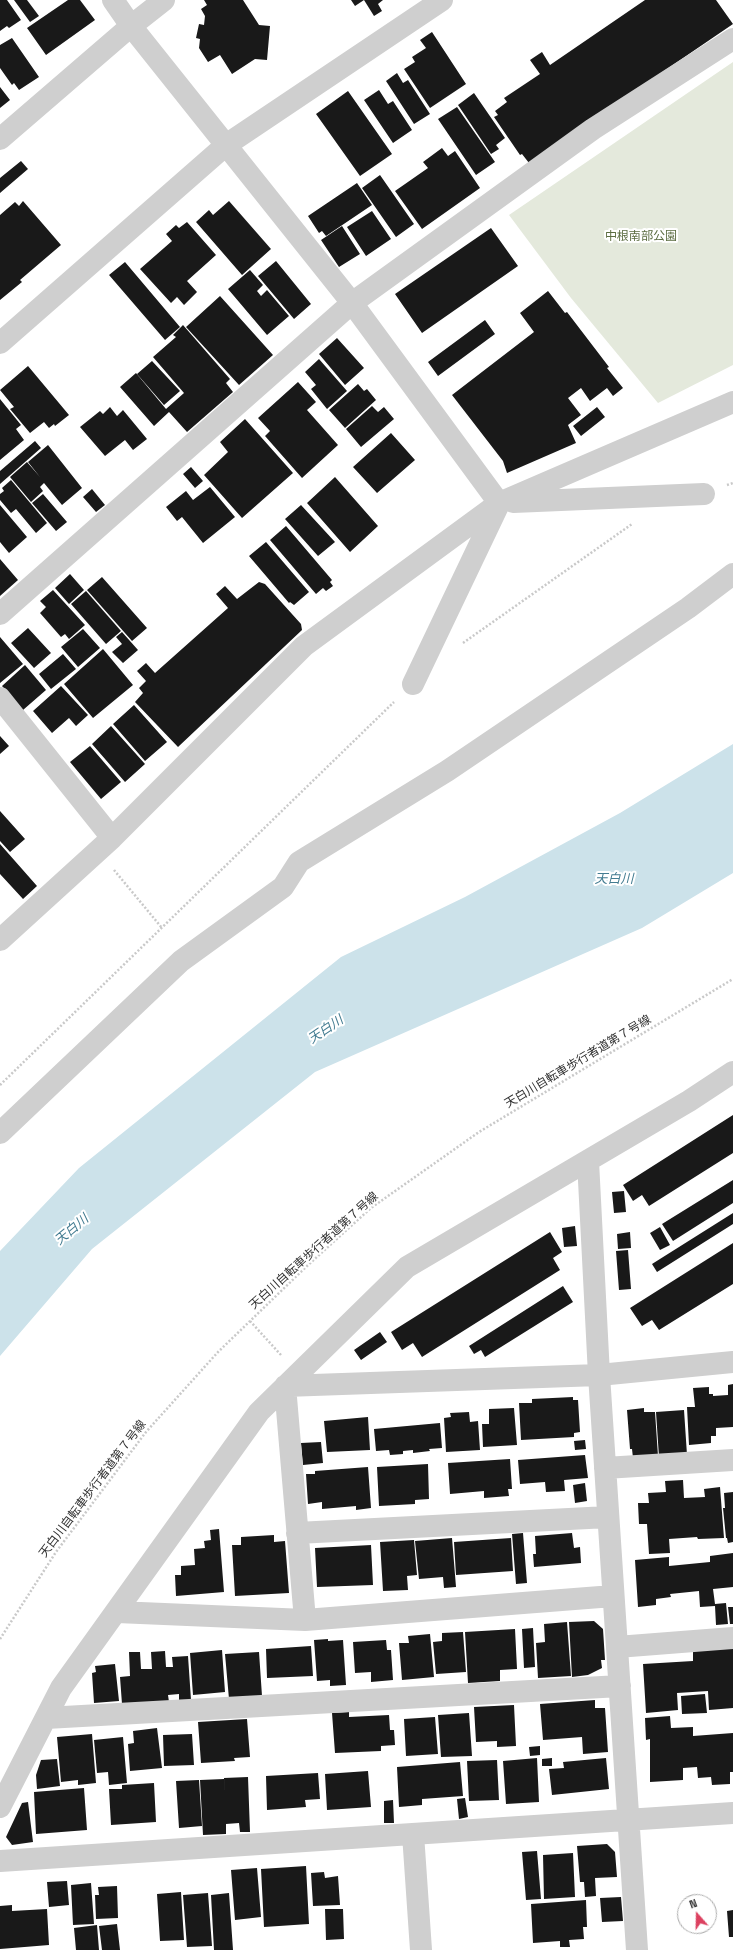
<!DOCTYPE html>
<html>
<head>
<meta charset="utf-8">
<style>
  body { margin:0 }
  #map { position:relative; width:733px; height:1950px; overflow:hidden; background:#fff; font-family:"Space Grotesk",sans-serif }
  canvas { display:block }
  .north { position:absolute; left:677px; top:1894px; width:40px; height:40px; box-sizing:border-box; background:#fff; border:1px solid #adadad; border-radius:50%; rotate:340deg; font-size:11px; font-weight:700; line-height:16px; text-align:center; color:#323232 }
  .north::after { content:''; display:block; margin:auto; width:14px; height:18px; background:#dc4160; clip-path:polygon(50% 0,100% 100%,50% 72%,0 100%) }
</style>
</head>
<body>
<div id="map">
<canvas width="733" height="1950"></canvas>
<div class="north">N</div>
</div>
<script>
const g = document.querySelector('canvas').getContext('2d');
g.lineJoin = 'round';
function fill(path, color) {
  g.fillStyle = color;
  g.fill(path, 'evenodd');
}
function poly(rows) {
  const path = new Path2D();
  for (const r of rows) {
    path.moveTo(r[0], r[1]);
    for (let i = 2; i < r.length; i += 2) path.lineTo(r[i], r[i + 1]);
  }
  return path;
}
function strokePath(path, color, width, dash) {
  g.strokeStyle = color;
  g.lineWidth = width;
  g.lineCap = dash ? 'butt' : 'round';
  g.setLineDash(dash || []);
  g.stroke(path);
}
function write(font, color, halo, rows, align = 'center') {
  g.font = font + ' "Space Grotesk","Noto Sans JP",sans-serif';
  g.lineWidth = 4;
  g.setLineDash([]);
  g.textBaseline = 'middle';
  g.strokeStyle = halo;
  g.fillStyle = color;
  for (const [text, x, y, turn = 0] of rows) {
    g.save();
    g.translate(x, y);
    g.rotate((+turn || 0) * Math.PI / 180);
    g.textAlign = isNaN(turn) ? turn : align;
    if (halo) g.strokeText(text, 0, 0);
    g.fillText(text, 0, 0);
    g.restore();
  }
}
fill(poly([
  [733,62,733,365,658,403,571,298,509,215]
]), '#e4e9dc');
fill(poly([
  [733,744,733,873,642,928,315,1072,92,1249,0,1356,0,1251,79,1168,341,957,465,897,620,813]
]), '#cce2ea');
fill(poly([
  [0,0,7,0,21,20,9,28,7,26,0,31],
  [14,0,27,0,39,16,30,22],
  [68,0,80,0,95,20,46,55,27,28],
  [204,0,243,0,259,25,270,26,267,60,255,59,232,74,220,55,208,62,199,48,200,39,196,38,199,24,204,25,205,16,201,9,207,5],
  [351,0,383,0,378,4,382,11,374,16,364,0,355,6],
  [645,0,716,0,733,24,529,163,522,154,520,155,494,117,498,115,495,111,507,102,504,98,540,74,530,60,542,52,550,65],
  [432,32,466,84,430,108,404,69,415,62,412,57,426,48,420,40],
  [12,38,39,77,19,90,14,83,12,85,0,68,0,45],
  [397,73,403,83,408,80,430,114,414,124,386,81],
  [0,87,10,100,0,108],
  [379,90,388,104,393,101,412,130,393,143,364,100],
  [348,91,392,154,360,176,316,114],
  [474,93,505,138,496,145,499,149,491,154,458,105],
  [457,107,495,162,476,175,438,119],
  [442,148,448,156,455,151,480,188,422,229,395,191,428,168,423,162],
  [21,161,28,169,0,193,0,178],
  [380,175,414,224,396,237,362,188],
  [357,183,372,205,326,236,322,231,319,233,308,216],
  [23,201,61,245,20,280,22,282,0,300,0,215,15,202,19,206],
  [229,201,271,249,242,275,196,222,209,210,213,215],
  [372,211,391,239,366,256,347,227],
  [187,222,216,255,187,281,197,292,184,305,177,297,171,303,140,269,172,241,166,234,176,225,179,228],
  [342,226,360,254,339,267,321,240],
  [491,228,518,266,422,333,395,294],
  [276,261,311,304,294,319,258,276],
  [125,262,180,327,165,340,109,275],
  [250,270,263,285,257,291,261,296,267,290,289,316,267,335,228,289],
  [548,291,565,313,567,312,609,367,607,368,623,388,613,396,607,388,590,401,581,388,568,398,581,415,568,425,576,443,507,473,503,461,452,395,534,332,520,313],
  [220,296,273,355,239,385,186,327],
  [485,320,495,334,438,376,428,362],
  [183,325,230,379,226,383,233,392,187,432,169,412,154,426,120,387,136,373,166,409,184,393,153,357,176,337,173,335],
  [337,338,364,368,345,385,319,354],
  [319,359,347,391,327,409,311,389,316,385,305,372],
  [152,361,180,391,164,405,137,374],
  [28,366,69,415,55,426,54,424,49,428,44,422,30,433,10,409,14,407,0,390],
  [298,382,316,402,307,410,338,445,302,478,265,436,270,431,258,418],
  [358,384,364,391,367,389,376,400,345,428,329,410],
  [0,399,21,425,16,429,24,440,0,460],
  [372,406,378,412,384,407,394,419,361,447,346,429],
  [110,407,117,416,123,410,147,439,133,450,125,440,105,456,80,427,100,411,103,414],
  [597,407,605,417,581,436,573,426],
  [245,419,293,473,242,518,204,475,228,452,220,442],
  [391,433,415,460,377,493,353,467],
  [35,441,41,448,0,484,0,471],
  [48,445,82,488,62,505,44,483,40,487,43,491,31,502,10,477,27,462,40,477,28,462],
  [191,467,203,481,195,488,183,474],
  [335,477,378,526,350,552,307,503],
  [11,480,47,523,36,533,16,509,11,513,0,500,0,494,4,491,2,488],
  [210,487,235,517,203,543,182,517,177,521,166,507,186,491,193,500],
  [92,489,105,505,96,512,83,497],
  [43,494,67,522,56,531,32,503],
  [0,505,27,537,9,553,0,542],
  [301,505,335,542,318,556,285,519],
  [286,526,332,580,330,582,333,586,326,591,323,588,316,594,270,540],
  [266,542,309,592,294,605,290,602,289,603,249,556],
  [0,559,18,580,0,596],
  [70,574,84,590,69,604,55,588],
  [102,577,147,628,132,641,87,590],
  [259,582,265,584,301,624,302,630,178,747,135,702,143,693,139,688,146,681,137,671,146,663,155,673,228,608,216,594,225,586,237,599],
  [53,590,85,625,69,639,65,634,61,637,40,613,46,607,40,601],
  [86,591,121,631,106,644,71,604],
  [28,628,51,653,34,668,11,643],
  [83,629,100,648,78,667,61,647],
  [122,632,138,650,123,663,112,652,122,644,116,637],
  [0,637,23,664,0,683],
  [103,649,133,685,93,718,64,684],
  [63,654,76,669,51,689,39,674],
  [25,665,46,690,23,710,2,686],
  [61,686,88,715,76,726,69,718,52,733,33,711],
  [134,705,167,742,145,761,113,724],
  [111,726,145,764,125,782,92,744],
  [0,736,9,746,0,754],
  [90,746,121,782,101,799,70,762],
  [0,811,25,839,10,852,0,841],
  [0,844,37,886,23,899,0,874],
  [733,1115,733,1153,649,1206,642,1195,633,1201,623,1185],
  [733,1180,733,1203,673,1241,662,1224],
  [624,1191,626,1212,614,1213,612,1192],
  [733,1213,733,1224,657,1272,652,1264],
  [575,1226,577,1246,564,1247,562,1228],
  [660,1227,670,1245,660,1250,650,1233],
  [550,1232,562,1252,553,1258,560,1270,422,1357,413,1343,402,1350,391,1332],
  [630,1232,631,1248,618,1249,617,1234],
  [733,1243,733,1284,659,1330,652,1320,642,1326,630,1308],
  [628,1250,631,1289,619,1290,616,1251],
  [563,1286,573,1302,485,1357,481,1350,474,1354,469,1346],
  [380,1332,387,1342,361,1360,354,1350],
  [733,1384,733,1427,716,1428,716,1436,711,1436,711,1443,689,1445,687,1407,695,1407,693,1388,709,1387,709,1394,713,1394,713,1396,728,1395,728,1385],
  [573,1397,573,1400,578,1400,580,1432,574,1433,574,1437,521,1440,519,1403,532,1403,532,1399],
  [514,1408,517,1445,483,1447,482,1424,489,1424,489,1409],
  [644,1408,644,1412,655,1412,658,1456,633,1458,632,1449,630,1449,627,1410],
  [684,1410,687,1455,659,1457,656,1412],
  [469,1412,470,1422,478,1421,480,1450,446,1452,444,1418,451,1417,450,1413],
  [368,1417,370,1450,327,1452,324,1421],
  [440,1423,442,1448,429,1449,430,1451,413,1453,413,1450,403,1451,403,1454,390,1455,389,1450,376,1451,374,1429],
  [585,1440,586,1449,575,1450,574,1441],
  [321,1442,323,1463,303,1465,301,1443],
  [585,1455,588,1478,564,1480,565,1491,546,1492,545,1482,520,1484,518,1460],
  [510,1459,512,1489,508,1489,509,1496,484,1498,484,1491,450,1494,448,1463],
  [428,1464,429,1499,415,1500,415,1504,379,1506,377,1467],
  [368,1467,371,1508,356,1510,356,1506,322,1509,322,1502,308,1504,306,1474,315,1474,315,1471],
  [683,1480,684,1498,705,1497,704,1489,720,1487,724,1538,698,1539,697,1537,669,1539,670,1553,649,1554,647,1524,639,1524,638,1503,649,1503,648,1493,666,1492,665,1481],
  [585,1483,587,1501,575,1503,573,1485],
  [733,1492,733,1542,728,1543,727,1538,726,1538,723,1508,725,1508,724,1493],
  [219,1529,224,1592,176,1596,175,1575,181,1575,181,1566,195,1565,194,1549,205,1548,204,1541,211,1540,210,1530],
  [523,1533,527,1583,516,1584,512,1534],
  [572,1533,574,1548,580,1547,581,1563,534,1567,533,1554,536,1554,535,1536],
  [274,1535,274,1542,285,1541,289,1593,235,1596,232,1545,241,1545,241,1537],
  [452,1538,456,1587,444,1588,443,1577,419,1579,415,1541],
  [511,1538,513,1571,456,1575,454,1542],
  [414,1540,417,1575,407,1576,408,1590,383,1591,380,1542],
  [371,1545,373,1585,317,1587,315,1548],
  [733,1553,733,1587,713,1589,715,1604,726,1603,728,1624,716,1625,715,1606,700,1607,699,1591,670,1594,671,1597,656,1599,656,1605,638,1607,635,1560,669,1557,669,1566,710,1562,710,1556],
  [728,1607,733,1607,733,1624,730,1624],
  [594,1621,603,1629,605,1660,601,1660,602,1668,588,1675,572,1677,569,1622],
  [567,1622,571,1676,538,1678,536,1643,545,1642,544,1624],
  [533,1628,535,1667,524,1668,522,1629],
  [515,1629,517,1669,500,1670,500,1681,468,1683,465,1632],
  [463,1632,466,1672,436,1674,433,1642,442,1641,442,1633],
  [430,1634,434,1677,402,1680,399,1643,409,1643,408,1636],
  [328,1639,328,1641,343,1640,346,1685,330,1686,330,1680,317,1681,314,1640],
  [386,1640,387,1650,391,1650,393,1680,371,1682,371,1672,355,1673,353,1642],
  [311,1646,313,1676,267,1678,266,1649],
  [733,1648,733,1708,709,1710,708,1691,677,1693,678,1710,646,1713,643,1664,693,1661,693,1650],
  [222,1650,225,1692,193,1695,190,1653],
  [165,1651,166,1667,173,1667,172,1657,188,1656,191,1700,179,1701,179,1694,168,1695,169,1702,122,1704,120,1677,130,1676,129,1652,140,1652,141,1669,152,1669,151,1652],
  [259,1652,262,1696,229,1699,225,1654],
  [115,1664,119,1701,94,1703,92,1673,96,1672,95,1666],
  [705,1694,707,1713,682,1714,681,1696],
  [595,1700,595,1708,605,1708,608,1752,583,1754,582,1737,543,1740,540,1704],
  [514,1705,516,1746,497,1747,497,1741,476,1742,474,1707],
  [349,1712,349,1717,389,1715,390,1730,394,1730,395,1745,381,1746,381,1751,335,1753,332,1713],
  [469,1713,472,1756,441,1757,438,1715],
  [670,1716,671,1728,693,1727,693,1736,733,1733,733,1772,730,1772,730,1784,712,1785,711,1777,698,1778,697,1767,683,1768,683,1780,650,1782,650,1739,646,1740,645,1718],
  [435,1717,438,1754,406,1756,404,1719],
  [247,1719,250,1757,234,1758,235,1761,201,1763,198,1722],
  [157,1728,162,1768,130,1771,128,1744,134,1743,133,1731],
  [92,1734,96,1783,78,1785,78,1780,61,1782,57,1737],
  [192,1734,194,1765,164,1766,163,1735],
  [123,1737,127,1783,109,1785,108,1772,97,1773,94,1740],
  [540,1746,540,1755,530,1756,529,1747],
  [537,1758,539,1802,506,1804,503,1761],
  [552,1758,552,1766,542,1766,542,1759],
  [606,1758,609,1789,552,1795,549,1769,564,1768,563,1762],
  [57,1759,60,1786,37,1789,36,1775,41,1760],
  [497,1760,499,1800,469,1801,467,1761],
  [460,1762,463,1796,422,1799,422,1805,399,1807,397,1767],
  [368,1771,371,1807,327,1810,325,1774],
  [318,1773,320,1799,305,1800,306,1807,267,1810,266,1776],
  [248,1777,250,1832,240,1832,239,1823,226,1824,226,1834,203,1835,200,1780,224,1779,225,1808,224,1778],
  [199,1780,202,1826,179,1828,176,1781],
  [154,1783,156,1822,111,1825,109,1789,122,1789,122,1785],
  [84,1788,87,1830,36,1834,34,1792],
  [465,1798,468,1817,459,1819,457,1799],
  [393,1800,394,1823,384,1823,384,1801],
  [28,1802,33,1842,12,1845,6,1837,22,1803],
  [607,1844,615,1852,617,1877,595,1878,596,1896,585,1897,584,1882,580,1882,577,1846],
  [537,1851,541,1899,526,1900,522,1852],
  [573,1853,575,1897,544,1899,543,1855],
  [306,1866,309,1924,264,1927,261,1869],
  [257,1868,261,1917,235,1920,231,1870],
  [324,1872,325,1878,338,1876,340,1905,313,1906,311,1873],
  [67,1881,69,1905,49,1907,47,1882],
  [91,1883,94,1924,73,1925,71,1885],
  [117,1886,118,1918,96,1919,95,1895,99,1895,98,1887],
  [181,1892,184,1940,160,1941,157,1894],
  [208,1893,212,1946,187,1947,183,1895],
  [229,1893,233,1950,214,1950,211,1895],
  [621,1897,623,1921,602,1922,600,1898],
  [586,1900,587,1927,583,1927,584,1939,569,1940,570,1947,560,1947,560,1941,533,1943,531,1904],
  [12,1905,12,1911,47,1909,49,1945,0,1949,0,1906],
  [325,1909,343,1909,344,1939,326,1940],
  [733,1910,733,1937,729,1937,727,1911],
  [117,1924,120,1950,102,1950,99,1926],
  [97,1925,99,1950,76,1950,74,1928]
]), '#191919');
strokePath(poly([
  [727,485,733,483],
  [463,643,632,524],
  [114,870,162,928],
  [0,1085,394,702],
  [250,1321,281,1355],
  [0,1639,56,1552,146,1432,218,1352,307,1266,371,1208,479,1132,733,979]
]), '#c9c9c9', 2.5, [2, 2]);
strokePath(poly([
  [113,0,131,26,352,303,499,503],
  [0,139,131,26,164,0],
  [0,343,226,145,442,0],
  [513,502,704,494],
  [0,614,352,303,593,129,733,39],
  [413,684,498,506],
  [0,698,112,838],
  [0,940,112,838,304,646,499,503,733,402],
  [0,1133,181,961,283,887,299,862,447,771,688,608,733,574],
  [605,1468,733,1460],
  [297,1533,608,1517],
  [117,1612,305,1620,613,1596],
  [305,1620,285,1386,599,1375,588,1161],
  [617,1647,733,1638],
  [46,1718,620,1686],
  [0,1807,61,1688,259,1412,407,1267,689,1101,733,1072],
  [413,1834,421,1950],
  [0,1861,733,1813],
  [637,1950,599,1375,733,1362]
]), '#cfcfcf', 22);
write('12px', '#5b6c41', '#fff', [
  ["中根南部公園",641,237]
]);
write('12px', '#323232', '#fff', [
  ["天白川自転車歩行者道第７号線",578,1062,-31],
  ["天白川自転車歩行者道第７号線",314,1251,-42],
  ["天白川自転車歩行者道第７号線",93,1489,-53]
]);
write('italic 13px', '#437c91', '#fff', [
  ["天白川",614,879],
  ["天白川",326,1030,-34],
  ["天白川",72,1230,-40]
]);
</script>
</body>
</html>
